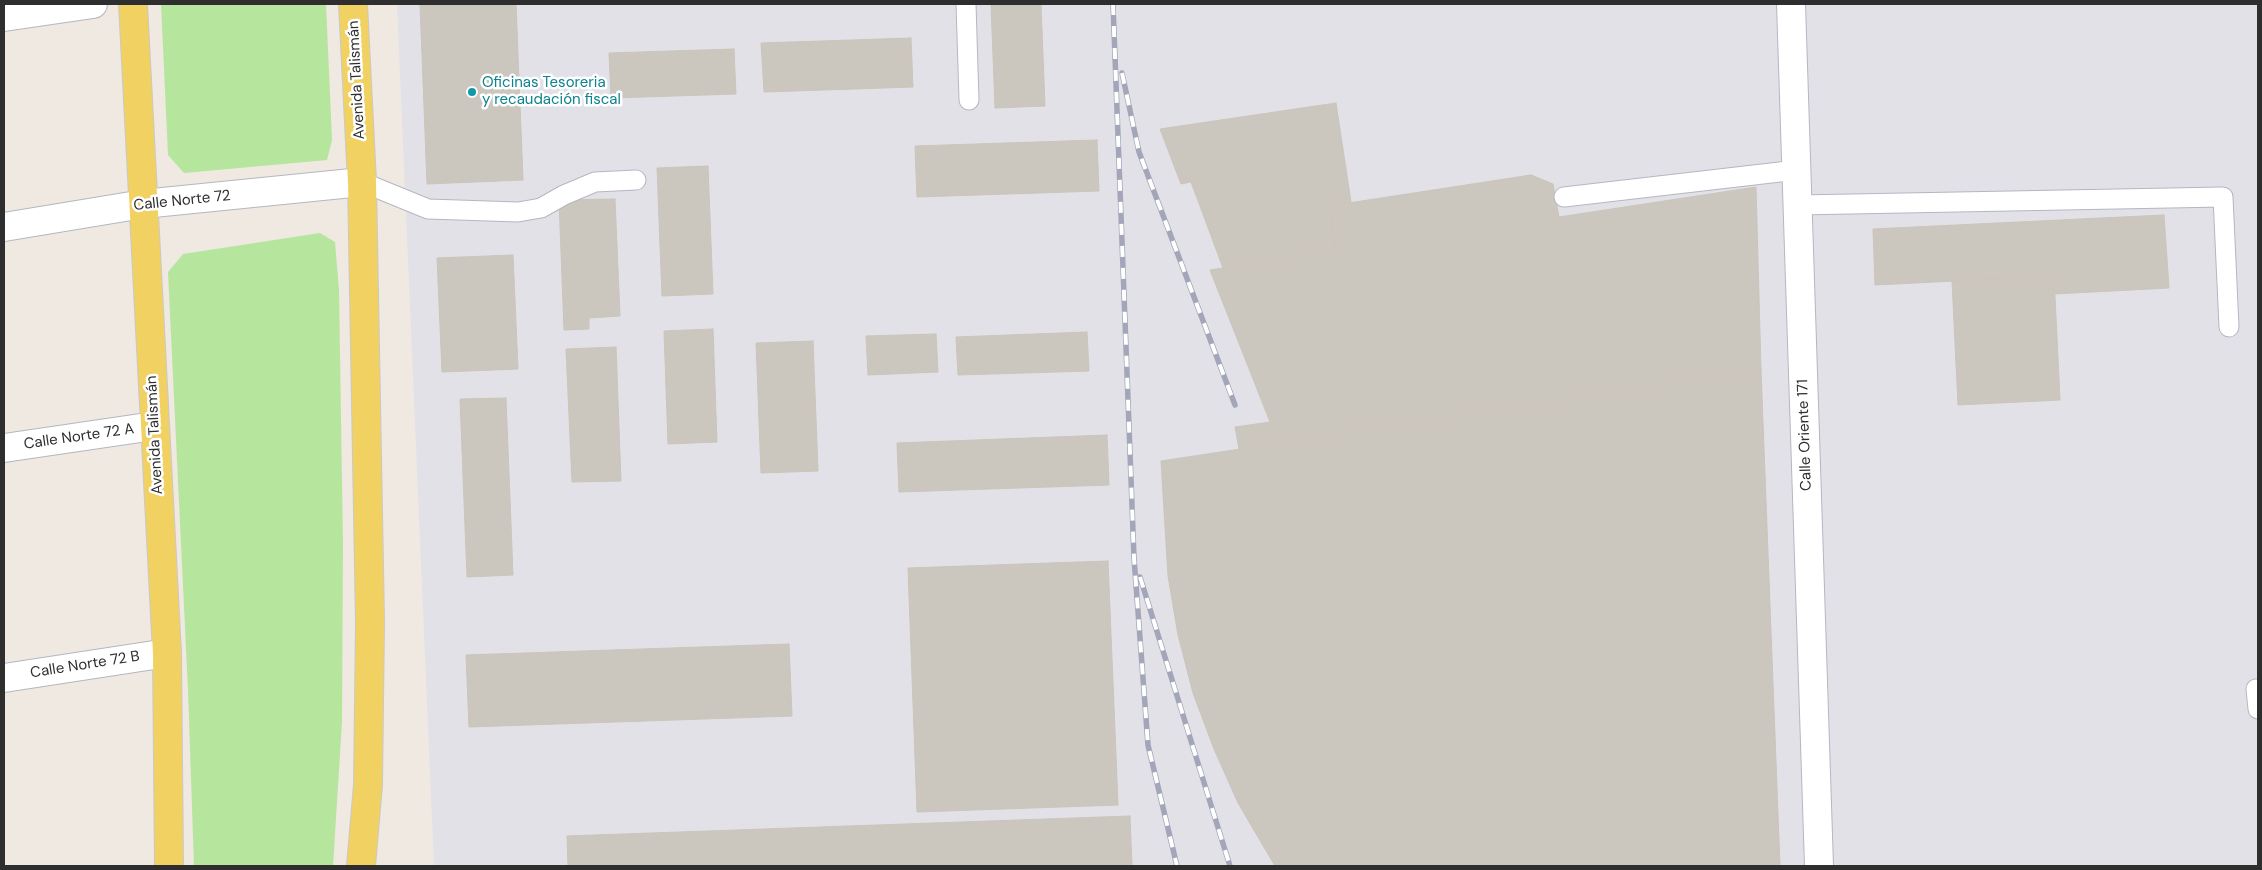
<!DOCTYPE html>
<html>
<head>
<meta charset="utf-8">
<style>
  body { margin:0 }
  #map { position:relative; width:2262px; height:870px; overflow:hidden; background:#efe9e1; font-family:"DM Sans",sans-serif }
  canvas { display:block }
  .frame { position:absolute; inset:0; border:5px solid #2e2e2e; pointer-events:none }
</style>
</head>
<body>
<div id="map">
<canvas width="2262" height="870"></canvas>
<div class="frame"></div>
</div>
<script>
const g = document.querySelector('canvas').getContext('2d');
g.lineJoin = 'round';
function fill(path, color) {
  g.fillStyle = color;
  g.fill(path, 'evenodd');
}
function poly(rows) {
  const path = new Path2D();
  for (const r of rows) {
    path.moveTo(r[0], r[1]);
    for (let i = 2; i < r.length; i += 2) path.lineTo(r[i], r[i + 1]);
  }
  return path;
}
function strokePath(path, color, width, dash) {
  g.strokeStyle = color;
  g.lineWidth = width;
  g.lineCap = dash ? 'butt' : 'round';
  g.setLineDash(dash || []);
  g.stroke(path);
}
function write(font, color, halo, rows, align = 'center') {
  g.font = font + ' "DM Sans",sans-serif';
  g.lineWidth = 5;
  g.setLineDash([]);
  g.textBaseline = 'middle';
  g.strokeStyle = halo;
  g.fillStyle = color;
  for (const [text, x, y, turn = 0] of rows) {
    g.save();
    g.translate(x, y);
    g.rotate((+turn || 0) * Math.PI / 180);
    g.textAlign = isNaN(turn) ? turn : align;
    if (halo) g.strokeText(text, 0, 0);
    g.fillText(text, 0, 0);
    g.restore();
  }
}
fill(poly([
  [397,4,2258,4,2258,866,434,866]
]), '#e3e1e8');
fill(poly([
  [161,4,326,4,332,140,327,160,184,173,168,155],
  [320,233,335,242,339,290,343,545,342,722,333,866,194,866,188,690,168,272,183,254]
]), '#b6e59e');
const building = poly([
  [420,4,516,4,523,180,427,184,420,4],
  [991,4,1041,4,1045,106,995,108,991,4],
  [911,38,913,87,764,92,761,43,911,38],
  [734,49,736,94,611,98,609,53,734,49],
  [1336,103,1351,202,1329,206,1336,251,1223,268,1191,182,1181,184,1160,129,1336,103],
  [1097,140,1099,191,917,197,915,146,1097,140],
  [708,166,713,294,662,296,657,168,708,166],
  [1531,175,1553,184,1559,217,1756,187,1761,370,1239,449,1235,427,1270,422,1210,270,1336,251,1329,206,1531,175],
  [615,199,620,316,589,318,589,329,564,330,559,200,615,199],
  [2164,215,2169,288,2054,294,2054,276,1875,285,1873,229,2164,215],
  [513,255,518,369,442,372,437,258,513,255],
  [2054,276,2060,400,1958,405,1952,281,2054,276],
  [713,329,717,442,668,444,664,331,713,329],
  [1087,332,1089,371,958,375,956,337,1087,332],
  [936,334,938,372,868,375,866,336,936,334],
  [813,341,818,471,761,473,756,343,813,341],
  [616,347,621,481,572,482,566,349,616,347],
  [1761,370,1780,866,1275,866,1238,803,1214,749,1193,693,1178,635,1168,576,1161,461,1761,370],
  [506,398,513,575,467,577,460,399,506,398],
  [1107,435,1109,485,899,492,897,443,1107,435],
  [1108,561,1118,805,917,812,908,568,1108,561],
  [789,644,792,716,469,727,466,655,789,644],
  [1130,816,1132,866,568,866,567,836,1130,816]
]);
fill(building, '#cbc7bf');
strokePath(building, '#cbc5ba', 1);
const lane = poly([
  [966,4,969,100],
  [362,182,428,209,518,212,541,208,564,195,595,182,636,180],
  [1564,197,1797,170],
  [1798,205,2223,197,2229,327],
  [2256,689,2258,709]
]);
const street = poly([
  [1791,4,1819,866],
  [4,17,93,4],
  [4,227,143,204,362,182],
  [4,448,154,426],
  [4,678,167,653]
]);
const primary = poly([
  [133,4,167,653,169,866],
  [353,4,362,182,370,622,368,785,361,866]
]);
strokePath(lane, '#b4b7c1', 21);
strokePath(street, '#b4b7c1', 30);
strokePath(primary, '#c9c9c9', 30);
strokePath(lane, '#fff', 19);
strokePath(street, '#fff', 28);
strokePath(primary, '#f2d163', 28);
const rail = poly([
  [1113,4,1134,558,1148,745,1177,866],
  [1122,73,1139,152,1235,405],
  [1140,577,1230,866]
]);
strokePath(rail, '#a3a6b8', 5.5);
strokePath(rail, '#fff', 4, [11]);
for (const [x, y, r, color] of [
  [472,92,5,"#0f9aa8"]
]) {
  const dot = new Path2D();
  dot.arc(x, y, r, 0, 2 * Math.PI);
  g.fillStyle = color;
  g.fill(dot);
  strokePath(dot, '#fff', 2);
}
write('15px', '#2e2e2e', '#fff', [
  ["Avenida Talismán",357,80,-93],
  ["Calle Norte 72",182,201,-6],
  ["Avenida Talismán",155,435,-93],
  ["Calle Oriente 171",1805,435,-92],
  ["Calle Norte 72 A",79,437,-8],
  ["Calle Norte 72 B",85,665,-9]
]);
write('15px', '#0d838f', '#fff', [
  ["Oficinas Tesoreria",482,83],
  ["y recaudación fiscal",482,100]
], 'left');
</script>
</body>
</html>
